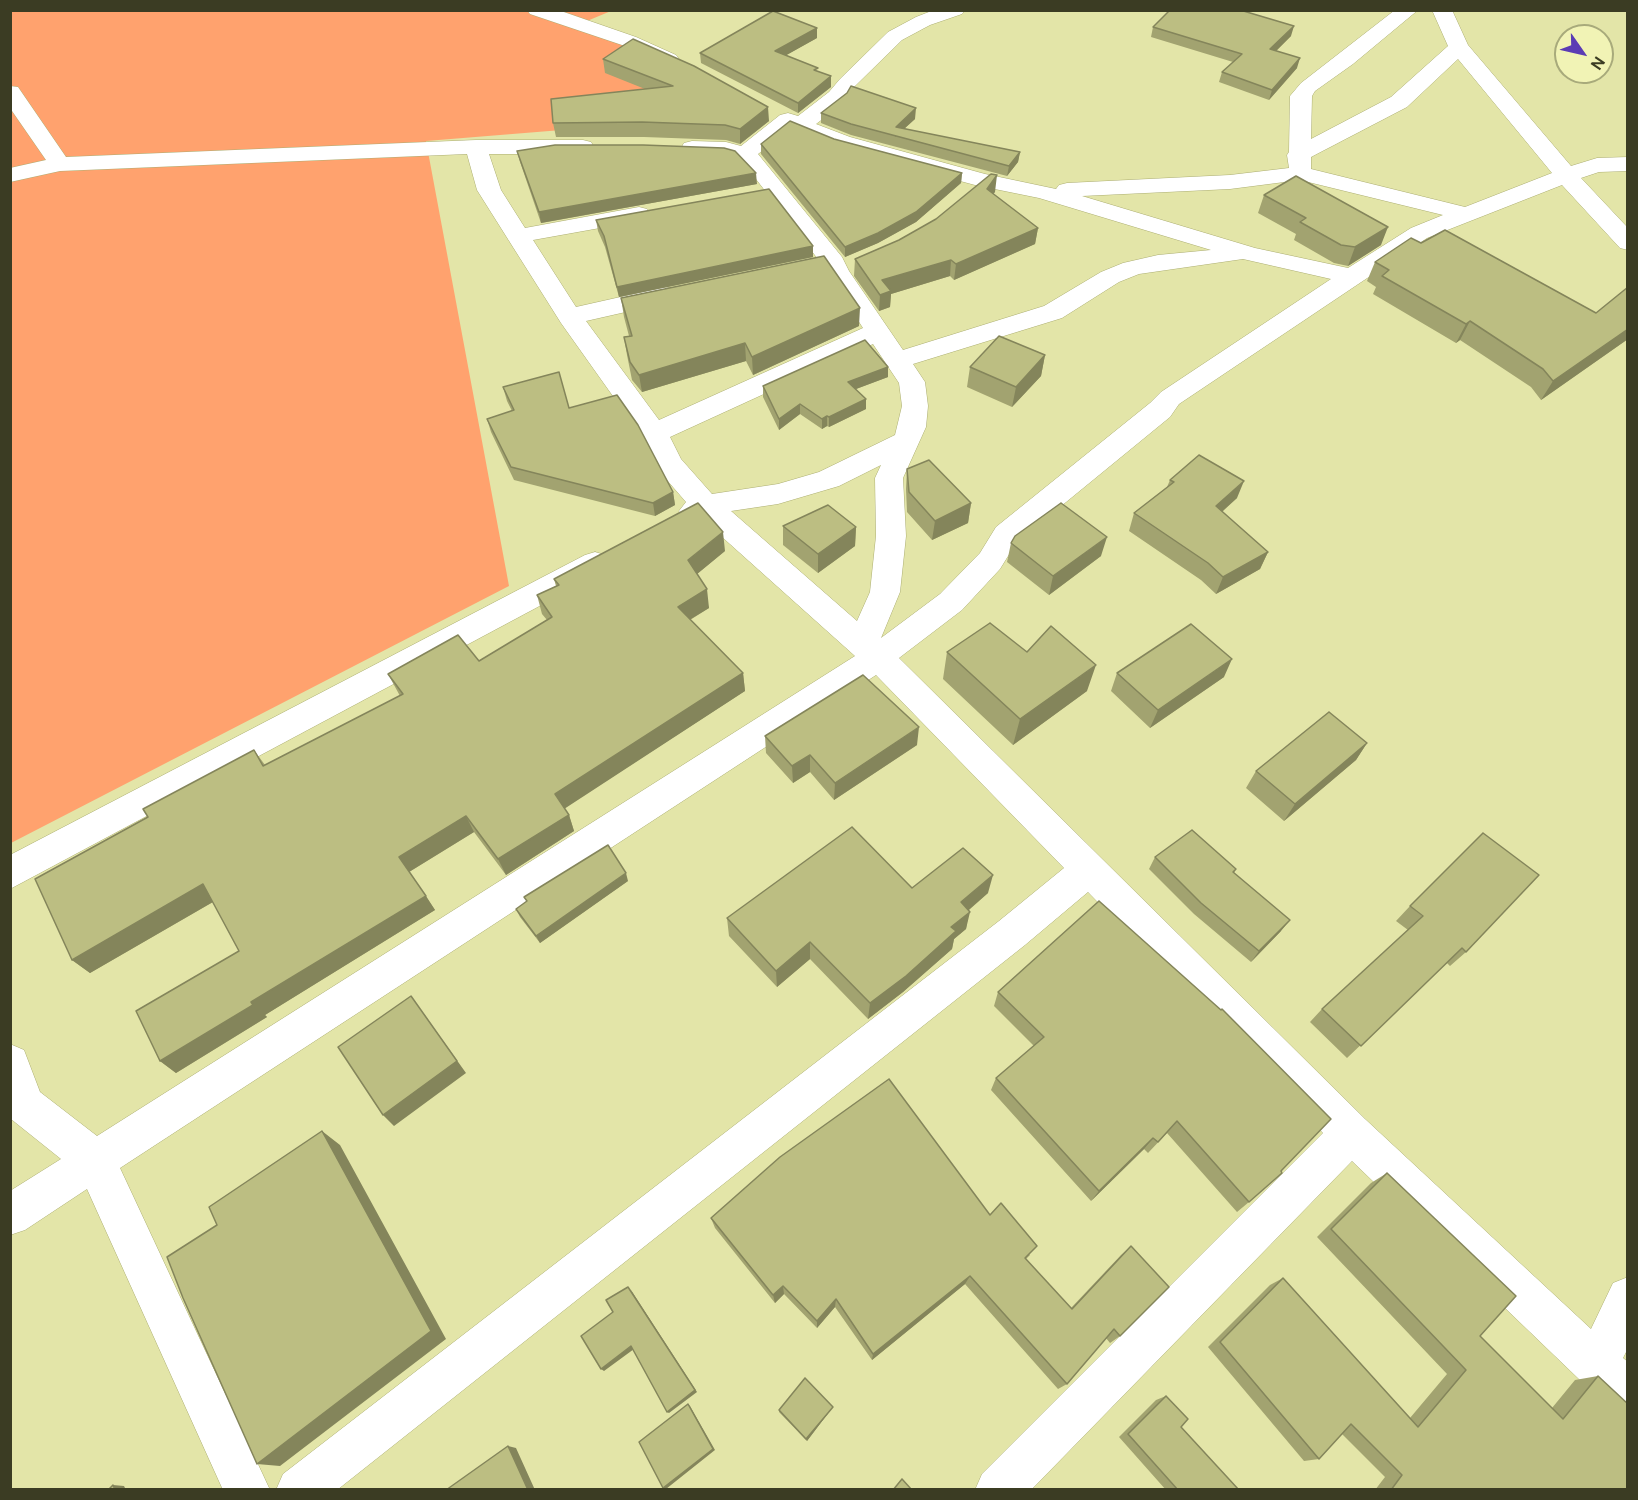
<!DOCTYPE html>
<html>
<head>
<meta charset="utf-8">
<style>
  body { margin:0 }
  #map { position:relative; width:1638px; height:1500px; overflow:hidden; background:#e3e5a8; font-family:"DM Sans",sans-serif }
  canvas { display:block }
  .frame { position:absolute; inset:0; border:12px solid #3b3c23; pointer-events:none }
  .north { position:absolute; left:1554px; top:24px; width:60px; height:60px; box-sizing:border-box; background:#f1f3b5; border:2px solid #a8aa7b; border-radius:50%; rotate:124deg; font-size:16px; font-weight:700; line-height:24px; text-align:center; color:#3b3c23 }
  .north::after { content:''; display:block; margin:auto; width:21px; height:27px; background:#5b3cb4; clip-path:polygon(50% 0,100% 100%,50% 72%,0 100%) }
</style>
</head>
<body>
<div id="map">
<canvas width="1638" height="1500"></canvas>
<div class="frame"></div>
<div class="north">N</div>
</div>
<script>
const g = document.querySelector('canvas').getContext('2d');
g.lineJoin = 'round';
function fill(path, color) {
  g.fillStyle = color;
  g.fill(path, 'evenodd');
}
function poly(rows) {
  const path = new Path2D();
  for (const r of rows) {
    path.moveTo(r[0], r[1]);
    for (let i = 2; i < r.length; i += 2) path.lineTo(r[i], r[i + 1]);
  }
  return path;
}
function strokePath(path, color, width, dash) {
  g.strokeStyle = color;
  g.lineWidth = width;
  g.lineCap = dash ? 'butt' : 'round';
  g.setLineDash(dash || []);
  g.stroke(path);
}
fill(poly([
  [11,11,611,11,587,21,682,68,574,129,426,141,509,586,11,843]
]), '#ffa26e');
const minor = poly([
  [527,10,558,10,636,37,676,55,679,59,676,63,669,65,662,63,622,45,530,14,527,10],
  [934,10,965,10,962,14,930,25,902,40,854,87,845,102,816,124,850,137,985,174,1056,189,1059,185,1067,183,1230,175,1289,168,1287,155,1289,152,1290,96,1301,83,1395,10,1418,10,1353,64,1315,91,1312,96,1311,139,1391,97,1448,46,1432,10,1452,10,1468,45,1571,166,1597,158,1628,157,1628,171,1599,172,1581,178,1628,228,1628,250,1620,248,1562,185,1427,238,1179,404,1170,417,1016,543,1000,569,962,610,899,658,1365,1119,1591,1329,1613,1283,1628,1277,1628,1348,1623,1358,1628,1362,1628,1415,1612,1409,1581,1381,1352,1161,1031,1490,975,1490,982,1474,1323,1133,1088,892,1025,945,337,1490,276,1490,283,1474,999,921,1064,868,876,675,120,1168,270,1490,223,1490,87,1189,25,1230,10,1235,10,1191,61,1159,11,1119,10,1044,24,1050,40,1092,97,1136,855,656,702,519,693,521,683,518,679,511,686,502,660,472,642,437,561,323,506,236,477,190,467,154,60,171,10,182,10,168,46,160,10,108,10,86,18,87,66,157,476,140,583,140,591,142,594,147,591,152,583,154,489,154,501,190,525,228,639,207,647,209,651,214,647,219,639,221,533,240,576,307,665,287,674,289,677,295,674,301,586,321,659,420,863,328,821,263,749,170,737,159,725,156,692,155,684,153,681,148,684,143,692,141,726,142,741,146,780,115,788,113,798,116,829,92,840,79,888,32,916,17,934,10],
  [1458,59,1552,173,1465,207,1311,169,1311,157,1407,107,1458,59],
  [790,129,834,147,975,185,1039,198,1211,250,1158,255,1123,263,1101,272,1044,306,903,350,849,271,842,257,758,154,790,129],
  [1300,180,1443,215,1411,228,1348,268,1255,248,1082,196,1230,189,1300,180],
  [1243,259,1331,279,1161,392,1150,403,996,527,980,553,940,594,881,638,900,592,906,536,903,478,926,427,928,406,925,382,913,364,1062,318,1119,282,1139,274,1243,259],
  [873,344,899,383,902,406,895,435,819,472,778,484,712,494,681,459,670,437,873,344],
  [881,465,875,478,876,536,870,592,857,621,731,511,778,504,839,486,881,465],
  [595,552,605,555,610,563,605,571,10,889,10,855,585,555,595,552]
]);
strokePath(minor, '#acae72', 1);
fill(minor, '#fff');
fill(poly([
  [1153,27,1291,36,1276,51,1297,68,1269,100,1219,82,1222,72,1233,62,1151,37],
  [817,38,786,55,818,72,831,76,831,87,798,113,701,63,700,53],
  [603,59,769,121,740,144,726,140,644,137,556,137,553,123,645,89,605,73],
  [821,113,915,119,904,129,1020,152,1018,162,1007,176,851,135,821,123],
  [834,139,962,173,961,183,916,222,878,243,845,257,761,154,761,144],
  [517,151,757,184,541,223,520,162],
  [995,192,993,194,1038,228,1035,244,954,280,950,276,891,294,890,307,879,311,854,276,855,259,899,240],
  [1264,195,1381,245,1348,266,1334,263,1294,240,1296,234,1258,213],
  [596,220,813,246,813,257,619,297,605,247,598,231],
  [1421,243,1596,313,1628,287,1628,339,1541,400,1531,387,1460,340,1456,343,1373,294,1376,287,1367,281,1375,262],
  [621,298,859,326,753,375,746,361,642,392,632,380,627,355,624,337,629,336,624,317],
  [1045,355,1041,376,1012,407,967,387,970,367],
  [888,367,888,377,856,389,866,409,829,427,827,426,822,429,800,414,779,430,763,397,763,386],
  [503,387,569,408,673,492,675,505,655,516,514,480,491,432,487,419,512,411,507,401],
  [907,469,971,503,968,523,932,540,907,512,906,489],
  [1170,480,1237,498,1222,512,1268,552,1260,569,1216,594,1201,580,1129,531,1134,513,1167,487],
  [783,526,856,527,855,546,818,573,783,545],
  [1011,543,1101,556,1049,595,1007,562],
  [725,551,697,574,709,608,690,620,743,673,745,691,564,808,569,815,574,831,506,875,474,832,409,872,435,910,265,1015,267,1017,176,1073,160,1061,239,951,213,902,90,973,72,960,254,750,265,765,400,696,388,674,479,661,547,620,542,614,537,595,556,586,554,579],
  [947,652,1027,652,1087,691,1013,745,943,679],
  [1117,673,1224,677,1150,728,1111,691],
  [765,736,917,745,834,800,810,772,793,783,766,753],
  [1367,743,1356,760,1284,821,1246,788,1256,771],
  [1155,857,1236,869,1234,873,1281,931,1251,962,1194,914,1149,869],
  [628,881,540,943,520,917,516,909,527,902,524,897],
  [912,888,988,893,969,910,966,929,954,939,952,949,903,992,868,1019,810,959,777,987,729,936,727,918],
  [1099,901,1249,1202,1237,1212,1167,1133,1148,1153,1144,1149,1091,1201,991,1090,996,1078,1034,1046,994,1006,998,992],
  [1410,906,1466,952,1450,966,1447,963,1347,1058,1310,1022,1322,1009,1408,930,1396,921],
  [1387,1173,1480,1336,1552,1408,1575,1380,1598,1376,1628,1490,1375,1490,1385,1477,1342,1434,1319,1459,1304,1461,1208,1347,1270,1285,1283,1278,1410,1418,1447,1374,1317,1237,1371,1183],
  [990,1215,1030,1255,1026,1259,1071,1308,1121,1255,1131,1246,1120,1336,1110,1343,1106,1338,1067,1384,1058,1389,965,1284,872,1360,835,1307,817,1328,784,1294,775,1303,715,1228,711,1218],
  [1166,1396,1181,1427,1239,1490,1166,1490,1119,1437,1156,1400],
  [833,1407,832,1408,807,1441,779,1412,779,1410]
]), '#a2a370');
fill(poly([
  [1294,26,1291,36,1267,60,1270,49],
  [817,28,817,38,776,61,775,51],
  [1300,58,1297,68,1269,100,1272,90],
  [831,76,831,87,798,113,798,103],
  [768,107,769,121,740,144,740,129],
  [916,108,915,119,895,137,896,127],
  [1020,152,1018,162,1007,176,1009,166],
  [756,173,757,184,541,223,539,212],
  [962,173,961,183,916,222,878,243,845,257,845,247],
  [997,175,995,192,985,205,987,189],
  [1388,227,1381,245,1348,266,1355,247],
  [1038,228,1035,244,954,280,956,264],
  [813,246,813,257,619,297,617,287],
  [951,260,950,276,891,294,890,307,879,311,880,295,882,280],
  [860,308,859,326,753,375,752,357],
  [1470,321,1460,340,1456,343,1466,324],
  [1628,329,1628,339,1541,400,1553,381],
  [745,343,746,361,642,392,639,375],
  [1045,355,1041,376,1012,407,1016,387],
  [888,367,888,377,848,392,848,382],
  [866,399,866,409,829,427,829,417],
  [800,404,800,414,779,430,779,419],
  [827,416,827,426,822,429,822,419],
  [1244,481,1237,498,1209,523,1216,506],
  [673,492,675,505,655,516,653,503],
  [971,503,968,523,932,540,935,521],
  [856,527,855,546,818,573,818,554],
  [723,532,725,551,691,579,688,560],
  [1107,537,1101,556,1049,595,1053,576],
  [1268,552,1260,569,1216,594,1223,577],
  [707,589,709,608,681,625,678,607],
  [1232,659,1224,677,1150,728,1158,710],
  [1096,665,1087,691,1013,745,1020,719],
  [743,673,745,691,561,811,555,794],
  [919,727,917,745,834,800,835,783],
  [1367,743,1356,760,1284,821,1295,804],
  [810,755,810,772,793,783,792,766],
  [569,815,574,831,506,875,498,859],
  [466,816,474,832,409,872,399,857],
  [626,873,628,881,540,943,536,936],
  [993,875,988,893,957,920,961,902],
  [203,884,218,899,90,973,72,960],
  [426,896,435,910,265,1015,267,1017,176,1073,160,1061,251,1002],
  [970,912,966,929,954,939,952,949,903,992,868,1019,870,1003,951,927],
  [1290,920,1281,931,1251,962,1259,951],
  [810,942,810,959,777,987,776,971],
  [411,996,466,1073,394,1126,383,1115],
  [322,1131,340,1145,446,1339,280,1466,257,1464],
  [1153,1138,1144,1149,1091,1201,1099,1191],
  [970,1276,965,1284,872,1360,873,1354],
  [783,1286,784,1294,775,1303,773,1295],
  [631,1290,697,1392,669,1413,667,1412],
  [836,1299,835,1307,817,1328,817,1321],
  [631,1346,634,1349,604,1371,601,1369],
  [688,1404,690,1406,715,1450,666,1489,663,1488],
  [833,1407,832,1408,807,1441,806,1439],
  [508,1446,516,1448,535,1490,528,1490],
  [113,1485,124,1486,126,1490,115,1490]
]), '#84855b');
const building = poly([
  [1170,10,1240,10,1294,26,1270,49,1300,58,1272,90,1222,72,1242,54,1153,27,1170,10],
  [773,11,817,28,775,51,818,68,814,70,831,76,798,103,700,53,773,11],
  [633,39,694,66,768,107,740,129,725,125,642,122,553,123,551,99,673,86,603,59,633,39],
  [851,86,916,108,896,127,1020,152,1009,166,851,124,821,113,847,93,851,86],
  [790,121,834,139,962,173,916,212,878,233,845,247,761,144,790,121],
  [555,145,643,145,724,148,735,151,756,173,539,212,517,151,555,145],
  [991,174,997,175,987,189,1038,228,956,264,951,260,882,280,891,291,880,295,855,259,899,240,936,219,991,174],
  [1296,176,1388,227,1355,247,1341,245,1300,222,1306,218,1264,195,1296,176],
  [769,189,813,246,617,287,604,236,596,220,769,189],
  [1445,230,1596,313,1628,287,1628,329,1553,381,1543,369,1470,321,1466,324,1382,276,1389,270,1375,262,1411,238,1421,243,1445,230],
  [824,256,860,308,752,357,745,343,639,375,630,362,624,337,632,336,621,298,824,256],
  [999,336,1045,355,1016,387,970,367,999,336],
  [865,340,888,367,848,382,866,399,829,417,827,416,822,419,800,404,779,419,763,386,865,340],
  [559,372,569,408,617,395,638,425,673,492,653,503,511,467,487,419,514,410,503,387,559,372],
  [1199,455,1244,481,1216,506,1268,552,1223,577,1208,563,1134,513,1174,482,1170,480,1199,455],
  [929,460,971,503,935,521,909,492,907,469,929,460],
  [698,503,723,532,688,560,707,589,678,607,743,673,555,794,569,815,498,859,466,816,399,857,426,896,251,1002,253,1005,160,1061,136,1011,239,951,203,884,72,960,35,879,148,817,143,809,254,750,263,766,403,694,388,674,458,635,479,661,552,617,537,595,559,585,554,579,698,503],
  [1061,503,1107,537,1053,576,1011,543,1015,536,1061,503],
  [828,505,856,527,818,554,783,526,828,505],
  [990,623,1027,652,1051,626,1096,665,1020,719,947,652,990,623],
  [1191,624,1232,659,1158,710,1117,673,1191,624],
  [863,675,919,727,835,783,810,755,792,766,765,736,863,675],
  [1329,712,1367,743,1295,804,1256,771,1329,712],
  [852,827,912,888,963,848,993,875,961,902,970,912,951,927,956,931,906,976,870,1003,810,942,776,971,727,918,852,827],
  [1192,830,1236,869,1233,872,1290,920,1259,951,1201,903,1155,857,1192,830],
  [1483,833,1539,875,1466,952,1462,948,1361,1046,1322,1009,1423,916,1410,906,1483,833],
  [608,845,626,873,536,936,516,909,527,901,524,897,608,845],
  [1099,901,1221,1010,1222,1009,1331,1119,1281,1171,1282,1173,1249,1202,1177,1121,1158,1142,1153,1138,1099,1191,996,1078,1044,1037,998,992,1099,901],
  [411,996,457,1061,383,1115,338,1047,411,996],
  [889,1079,990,1215,1001,1203,1037,1246,1025,1258,1072,1309,1131,1246,1169,1287,1120,1336,1114,1329,1067,1384,970,1276,873,1354,836,1299,817,1321,783,1286,773,1295,711,1218,780,1157,889,1079],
  [322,1131,431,1331,257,1464,183,1298,167,1257,217,1225,209,1207,322,1131],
  [1387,1173,1516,1296,1480,1336,1563,1419,1598,1376,1628,1404,1628,1490,1391,1490,1402,1475,1351,1424,1319,1459,1220,1342,1283,1278,1418,1427,1466,1370,1331,1229,1387,1173],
  [628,1287,695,1390,667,1412,631,1346,601,1369,581,1336,613,1312,606,1300,628,1287],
  [805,1378,833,1407,806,1439,779,1410,805,1378],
  [1166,1396,1188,1419,1181,1427,1239,1490,1178,1490,1128,1434,1166,1396],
  [688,1404,713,1449,663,1488,639,1442,688,1404],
  [508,1446,528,1490,446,1490,508,1446],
  [902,1479,912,1490,893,1490,902,1479],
  [113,1485,115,1490,108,1490,113,1485]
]);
fill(building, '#bcbe82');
strokePath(building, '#84855b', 1.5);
</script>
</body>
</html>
